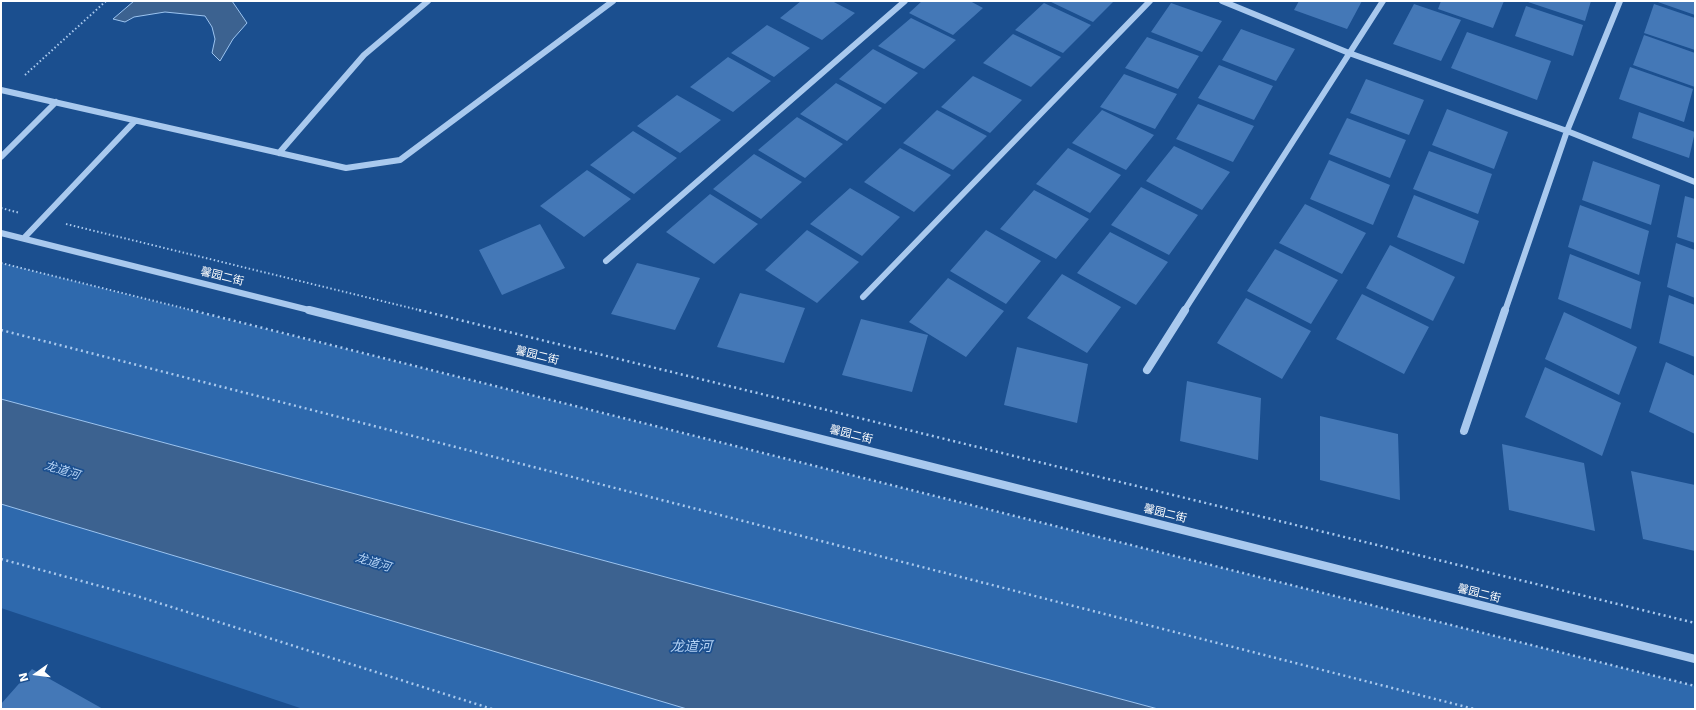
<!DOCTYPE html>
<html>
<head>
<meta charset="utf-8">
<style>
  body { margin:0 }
  #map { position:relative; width:1696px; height:710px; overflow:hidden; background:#1b4f8f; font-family:"DejaVu Sans",sans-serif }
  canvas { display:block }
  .frame { position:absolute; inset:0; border:2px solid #fff; pointer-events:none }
  .north { position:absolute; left:16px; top:654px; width:40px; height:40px; -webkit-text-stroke:3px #1b4f8f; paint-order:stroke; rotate:256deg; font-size:11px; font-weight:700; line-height:16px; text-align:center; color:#fff }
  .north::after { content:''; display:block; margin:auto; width:14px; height:18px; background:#fff; clip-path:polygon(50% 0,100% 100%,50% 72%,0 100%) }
</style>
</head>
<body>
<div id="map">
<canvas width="1696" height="710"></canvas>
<div class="frame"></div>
<div class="north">N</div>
</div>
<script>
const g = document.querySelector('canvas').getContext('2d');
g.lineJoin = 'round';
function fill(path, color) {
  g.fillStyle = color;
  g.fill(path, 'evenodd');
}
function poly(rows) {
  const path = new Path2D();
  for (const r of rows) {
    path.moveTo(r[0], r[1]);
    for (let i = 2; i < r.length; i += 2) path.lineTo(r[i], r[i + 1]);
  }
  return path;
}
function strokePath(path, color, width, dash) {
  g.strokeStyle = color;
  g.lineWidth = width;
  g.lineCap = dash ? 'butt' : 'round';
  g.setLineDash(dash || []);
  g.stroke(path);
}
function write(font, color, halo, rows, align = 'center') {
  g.font = font + ' "DejaVu Sans","Noto Sans SC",sans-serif';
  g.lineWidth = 3.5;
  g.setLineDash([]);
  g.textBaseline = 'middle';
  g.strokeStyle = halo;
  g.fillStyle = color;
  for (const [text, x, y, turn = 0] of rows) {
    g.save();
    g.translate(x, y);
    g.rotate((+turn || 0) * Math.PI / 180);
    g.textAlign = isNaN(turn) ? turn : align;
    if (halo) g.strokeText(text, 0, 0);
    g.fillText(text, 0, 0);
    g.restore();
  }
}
fill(poly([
  [1,263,1695,686,1695,709,1158,709,1,399],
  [1,504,687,709,303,709,1,608]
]), '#2e69ad');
const water = poly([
  [134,1,232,1,247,23,233,39,220,61,212,53,215,39,212,27,205,16,165,12,134,17,125,22,113,19,134,1],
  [1,399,1158,709,687,709,1,504,1,399]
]);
fill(water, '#3c6290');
strokePath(water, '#9cc4f0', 1);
fill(poly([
  [801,1,832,1,855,13,822,40,780,18],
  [922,1,970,1,983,8,953,35,909,13],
  [1049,1,1114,1,1093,22],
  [1299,1,1362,1,1347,29,1294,10],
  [1441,1,1504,1,1493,28,1438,9],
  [1529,1,1591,1,1585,21,1528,2],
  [1655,1,1695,1,1695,15],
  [1044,3,1091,25,1063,53,1015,30],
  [1171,3,1222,21,1202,52,1151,32],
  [1414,4,1461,20,1441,61,1393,44],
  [1654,4,1695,18,1695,50,1644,33],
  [1526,6,1583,25,1573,56,1515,36],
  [911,18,956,40,924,69,878,46],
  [767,25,810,48,774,77,731,53],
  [1241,29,1295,49,1276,81,1222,60],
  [1467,32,1551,61,1537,100,1451,68],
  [1013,34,1061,57,1031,87,983,63],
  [1644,35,1695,53,1695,87,1633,65],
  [1147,37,1199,56,1178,89,1125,68],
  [873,49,918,73,885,104,839,79],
  [728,57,771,81,733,112,690,87],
  [1219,65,1273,86,1254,120,1198,98],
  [1630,67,1693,89,1684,122,1619,99],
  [1124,74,1177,94,1155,129,1100,107],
  [973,76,1022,100,990,133,941,107],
  [1366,79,1424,100,1409,135,1350,113],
  [836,83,882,108,847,141,800,114],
  [677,95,721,120,680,153,637,126],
  [1198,104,1254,126,1233,162,1176,139],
  [1447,109,1508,132,1494,169,1432,145],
  [937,110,987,136,953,170,903,143],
  [1102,110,1154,135,1126,170,1072,143],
  [1639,112,1695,132,1689,158,1632,138],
  [797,117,843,144,805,178,758,150],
  [1347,118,1406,140,1390,178,1329,154],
  [633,131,677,158,634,194,590,165],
  [1174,146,1230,172,1202,210,1146,181],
  [900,148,951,175,914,212,864,182],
  [1068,148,1121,175,1090,213,1036,184],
  [1429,151,1492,174,1478,214,1413,189],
  [754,154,802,182,761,219,713,189],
  [1329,160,1390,185,1373,225,1310,199],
  [1593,161,1660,185,1651,225,1582,200],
  [587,170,631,199,584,237,540,206],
  [1141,187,1198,215,1169,255,1111,225],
  [850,188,900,217,862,256,810,224],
  [1034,190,1089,219,1056,259,1000,229],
  [710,194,758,224,714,264,666,232],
  [1414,195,1479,221,1464,264,1397,237],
  [1685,196,1695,199,1695,243,1677,237],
  [1305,204,1366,233,1342,274,1279,243],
  [1580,205,1649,231,1639,275,1568,247],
  [540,224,565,268,502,295,479,250],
  [807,230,859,262,817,303,765,270],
  [986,230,1041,261,1006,304,950,271],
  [1110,232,1168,262,1136,305,1077,273],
  [1676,243,1695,250,1695,298,1667,287],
  [1390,245,1455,277,1433,321,1366,288],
  [1275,249,1338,280,1311,324,1247,291],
  [1570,254,1641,282,1631,329,1558,299],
  [637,263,700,278,675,330,611,314],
  [1062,274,1121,307,1087,353,1027,318],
  [948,278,1004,311,966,357,909,322],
  [740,293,805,308,784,363,717,347],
  [1362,294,1429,327,1404,374,1336,339],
  [1669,295,1695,305,1695,357,1659,343],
  [1246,298,1311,331,1282,379,1217,343],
  [1564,312,1637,347,1619,395,1545,359],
  [861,319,928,335,912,392,842,375],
  [1017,347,1088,364,1077,423,1004,405],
  [1666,362,1695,376,1695,434,1649,412],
  [1545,367,1621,403,1602,456,1525,417],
  [1187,381,1261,398,1258,460,1180,441],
  [1320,416,1398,434,1400,500,1320,480],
  [1502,444,1584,463,1595,531,1509,510],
  [1631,471,1695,485,1695,551,1643,539],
  [32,669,103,709,1,709,1,704]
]), '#4478b7');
strokePath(poly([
  [25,75,106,1],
  [1,208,20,213],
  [66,224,423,311],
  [1,263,195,311]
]), '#a9c9ee', 2, [1.5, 2.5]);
strokePath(poly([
  [191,310,1695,686],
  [419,310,1695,623],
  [1,330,1474,709],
  [1,559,140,597,492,709]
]), '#a9c9ee', 2.5, [2, 3.5]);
strokePath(poly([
  [1222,1,1349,53,1567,131,1695,182],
  [1,90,346,168,400,160,613,1],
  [279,153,364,55,428,1],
  [1,157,56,102],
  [1,233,313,311],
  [24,238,135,121],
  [606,261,905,1],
  [863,297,1150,1],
  [1184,311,1383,1],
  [1505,311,1567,131,1620,1]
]), '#a9c9ee', 6);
strokePath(poly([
  [309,310,1695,659],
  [1147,370,1185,310],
  [1464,431,1505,310]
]), '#a9c9ee', 8);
write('11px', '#fff', '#1b4f8f', [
  ["馨园二街",222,277,14],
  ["馨园二街",537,356,14],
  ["馨园二街",851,435,14],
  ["馨园二街",1165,514,14],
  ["馨园二街",1479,594,14]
]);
write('italic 12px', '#b5d3f5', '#1b4f8f', [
  ["龙道河",62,471,17],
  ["龙道河",373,563,17]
]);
write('italic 14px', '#b5d3f5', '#1b4f8f', [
  ["龙道河",691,647]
]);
</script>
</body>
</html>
